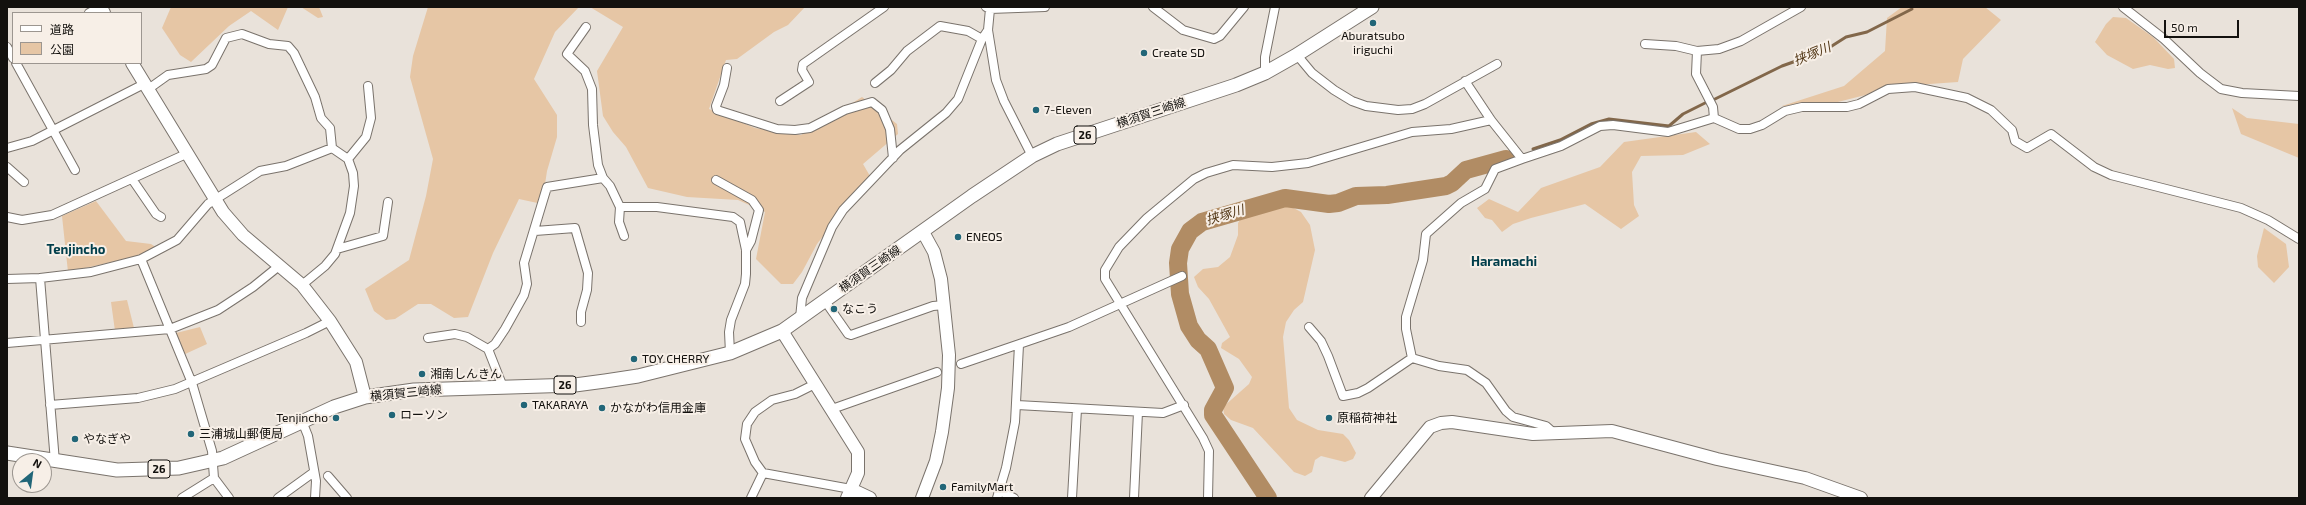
<!DOCTYPE html>
<html>
<head>
<meta charset="utf-8">
<style>
  body { margin:0 }
  #map { position:relative; width:2306px; height:505px; overflow:hidden; background:#e9e2da; font-family:"Exo 2","Noto Sans JP",sans-serif }
  canvas { display:block }
  .frame { position:absolute; inset:0; border:8px solid #13110e; pointer-events:none }
  .legend { position:absolute; left:12px; top:12px; width:130px; height:52px; box-sizing:border-box; background:#f7efe7; border:1px solid #9c9690; margin:0; padding:5px 7px; list-style:none; font-size:12px; color:#13110e }
  .legend li { display:flex; align-items:center; gap:8px; height:20px }
  .legend b { width:20px; border:1px solid #9c9690 }
  .north { position:absolute; left:12px; top:453px; width:40px; height:40px; box-sizing:border-box; background:#f7efe7; border:1px solid #9c9690; border-radius:50%; rotate:29deg; font-size:11px; font-weight:700; line-height:16px; text-align:center; color:#13110e }
  .north::after { content:''; display:block; margin:auto; width:14px; height:18px; background:#226678; clip-path:polygon(50% 0,100% 100%,50% 72%,0 100%) }
  .scale { position:absolute; left:2164px; top:20px; width:75px; height:18px; box-sizing:border-box; border:2px solid #13110e; border-top:0; padding-left:5px; font-size:12px; line-height:14px; white-space:nowrap; color:#13110e; -webkit-text-stroke:3px #f7efe7; paint-order:stroke }
</style>
</head>
<body>
<div id="map">
<canvas width="2306" height="505"></canvas>
<div class="frame"></div>
<ul class="legend">
<li><b style="height:5px;background:#fff"></b>道路</li>
<li><b style="height:11px;background:#e6c6a5"></b>公園</li>
</ul>
<div class="north">N</div>
<div class="scale">50 m</div>
</div>
<script>
const g = document.querySelector('canvas').getContext('2d');
g.lineJoin = 'round';
function fill(path, color) {
  g.fillStyle = color;
  g.fill(path, 'evenodd');
}
function poly(rows) {
  const path = new Path2D();
  for (const r of rows) {
    path.moveTo(r[0], r[1]);
    for (let i = 2; i < r.length; i += 2) path.lineTo(r[i], r[i + 1]);
  }
  return path;
}
function strokePath(path, color, width, dash) {
  g.strokeStyle = color;
  g.lineWidth = width;
  g.lineCap = dash ? 'butt' : 'round';
  g.setLineDash(dash || []);
  g.stroke(path);
}
function write(font, color, halo, rows, align = 'center') {
  g.font = font + ' "Exo 2","Noto Sans JP",sans-serif';
  g.lineWidth = 4;
  g.setLineDash([]);
  g.textBaseline = 'middle';
  g.strokeStyle = halo;
  g.fillStyle = color;
  for (const [text, x, y, turn = 0] of rows) {
    g.save();
    g.translate(x, y);
    g.rotate((+turn || 0) * Math.PI / 180);
    g.textAlign = isNaN(turn) ? turn : align;
    if (halo) g.strokeText(text, 0, 0);
    g.fillText(text, 0, 0);
    g.restore();
  }
}
fill(poly([
  [171,7,288,7,278,30,251,11,229,26,191,62,180,55,162,28],
  [301,7,319,7,323,17,318,18],
  [428,7,579,7,555,32,534,79,557,115,557,137,547,171,542,204,519,199,493,253,468,317,454,318,431,304,418,304,395,319,386,320,374,311,365,289,409,260,426,196,433,159,410,77,413,56],
  [590,7,805,7,788,25,774,32,737,59,726,60,709,109,755,128,801,135,862,97,897,124,898,134,863,164,870,176,817,244,802,272,793,284,781,284,756,259,765,212,738,200,687,197,648,188,626,147,613,132,603,116,597,71,623,27],
  [1902,7,1985,7,2001,20,1963,59,1958,82,1901,86,1822,106,1782,106,1844,86,1885,51,1887,18],
  [2113,17,2126,18,2153,37,2174,59,2175,68,2168,69,2150,65,2133,69,2107,55,2095,42,2106,24],
  [2232,108,2247,118,2299,124,2299,158,2241,134],
  [1696,132,1710,144,1683,155,1641,156,1632,172,1634,205,1639,216,1621,229,1585,204,1531,218,1513,224,1502,232,1492,220,1485,218,1477,208,1489,199,1518,212,1541,188,1600,167,1624,142],
  [96,201,126,241,151,244,157,248,142,255,68,272,62,216],
  [1286,204,1301,212,1310,225,1315,250,1303,302,1294,310,1286,322,1283,337,1289,408,1297,420,1318,430,1343,434,1349,440,1356,453,1353,459,1345,462,1321,456,1315,460,1312,472,1305,476,1294,472,1253,428,1231,420,1224,414,1223,407,1249,384,1252,377,1239,359,1221,348,1222,343,1230,337,1209,299,1198,287,1194,277,1203,269,1218,267,1230,257,1238,235,1238,223,1241,218,1253,211],
  [2264,228,2286,244,2289,267,2274,283,2258,267,2257,256],
  [127,300,134,328,115,331,111,302],
  [200,327,207,344,183,355,175,336,176,333]
]), '#e6c6a5');
strokePath(poly([
  [1713,100,1782,66,1824,51,1846,37,1867,32,1912,9],
  [1533,149,1560,140,1591,124,1609,119,1669,126,1683,114,1707,102]
]), '#82674a', 3);
strokePath(poly([
  [1268,498,1213,415,1213,410,1225,388,1208,349,1198,340,1189,326,1180,294,1178,263,1180,249,1190,231,1202,222,1285,198,1329,204,1338,203,1356,196,1387,195,1446,186,1452,183,1466,170,1506,159]
]), '#b18c64', 18);
const street = poly([
  [986,7,990,9,1045,7],
  [1153,7,1183,30,1214,39,1220,36,1244,7],
  [2123,7,2164,39,2200,73,2221,89,2242,93,2299,96],
  [990,9,988,30,996,80,1004,101,1032,156],
  [89,13,100,7],
  [586,27,567,54,585,71,592,89,593,125,598,165,603,178],
  [1645,44,1676,46,1697,51,1719,49,1741,41,1801,7],
  [7,47,13,58],
  [1697,51,1696,74,1713,107,1714,118],
  [1297,55,1312,73,1334,90,1352,101,1366,106,1398,110,1412,109,1425,104,1497,64],
  [16,63,75,170],
  [727,68,724,85,716,106,717,110,777,129,795,130,810,128,845,110,872,102,882,110,890,129,893,158],
  [1265,73,1265,57,1275,7],
  [1465,81,1491,120,1522,159,1561,146,1600,126,1613,125,1668,132,1714,118,1739,129,1750,129,1762,125,1785,111,1802,107,1847,107,1859,104,1888,89,1915,87,1967,98,1991,110,2012,130,2015,141,2027,148,2051,134,2094,167,2111,175,2241,208,2268,220,2299,239],
  [875,83,891,70,907,51,940,26,968,31,982,39],
  [147,90,168,75,206,69,212,65,226,38,242,34,269,44,288,46,294,53,315,97,321,118,330,128,332,148,348,159,353,173,354,186,350,213,335,254,325,266,302,285],
  [780,101,809,82,802,70,803,64,884,7],
  [7,148,32,141,144,84],
  [348,159,366,137,371,118,368,86],
  [1522,159,1495,169,1485,189,1461,203,1426,234,1423,260,1406,317,1406,329,1412,358,1439,366,1467,370,1486,383,1506,411,1513,417,1546,426,1555,434],
  [7,167,24,182],
  [132,179,156,214,161,217],
  [716,180,752,200,759,210,751,241,746,250],
  [7,217,22,220,52,215,186,154],
  [535,231,575,228,588,273,587,290,581,312,581,322],
  [624,236,619,222,620,207,657,207,733,217,740,222,746,250,746,274,745,284,731,320,729,332,730,353],
  [337,249,383,236,388,202],
  [141,259,192,383,212,451,214,478,229,498],
  [7,279,40,278],
  [825,301,848,334,851,335,933,306,945,305],
  [800,318,802,298,832,227,843,210,900,150,946,113,958,99,982,39,988,30],
  [1309,327,1321,341,1328,356,1343,396,1358,393,1368,388,1412,358],
  [428,338,455,334,467,337,488,349],
  [7,343,170,329,218,310,253,287,279,266],
  [961,364,1069,327,1182,276],
  [503,387,488,349,495,344,505,329,524,295,527,284,524,263,547,187,603,178,610,186,620,207],
  [50,405,138,398,175,389,306,333,330,321],
  [1017,405,1163,413,1184,405],
  [832,409,937,372],
  [302,421,308,436,316,481,315,498],
  [55,462,40,278,91,272,141,259,177,240,208,204,260,171,286,166,332,148],
  [763,473,755,462,745,439,747,424,755,412,772,400,795,394,815,384],
  [328,476,347,498],
  [1000,491,1014,498],
  [182,498,214,478],
  [278,498,314,472],
  [751,498,763,473,851,489],
  [997,498,1006,468,1015,422,1019,345],
  [1072,498,1077,409],
  [1134,498,1138,412],
  [1208,498,1209,451,1203,438,1105,279,1105,270,1119,247,1147,218,1194,179,1206,173,1233,165,1272,167,1308,163,1412,132,1451,129,1491,120]
]);
const secondary = poly([
  [101,7,104,13],
  [132,63,223,212,243,235,302,285,330,321,356,362,365,397],
  [782,331,858,452,858,473,847,498],
  [851,489,870,498],
  [922,498,936,461,942,432,948,388,949,355,941,279,934,252,923,232],
  [1371,498,1430,427,1441,423,1452,422,1533,434,1612,431,1717,459,1805,478,1861,498]
]);
const primary = poly([
  [7,453,117,470,179,468,223,458,334,407,365,397,414,390,575,385,605,381,638,376,730,353,782,331,972,196,1032,156,1057,144,1236,85,1265,73,1295,56,1372,7]
]);
strokePath(street, '#7a736c', 10);
strokePath(secondary, '#7a736c', 14);
strokePath(primary, '#7a736c', 15);
strokePath(street, '#fff', 8);
strokePath(secondary, '#fff', 12);
strokePath(primary, '#fff', 13);
for (const [x, y, r, color] of [
  [1373,23,4,"#226678"],
  [1144,53,4,"#226678"],
  [1036,110,4,"#226678"],
  [958,237,4,"#226678"],
  [834,309,4,"#226678"],
  [634,359,4,"#226678"],
  [422,374,4,"#226678"],
  [524,405,4,"#226678"],
  [602,408,4,"#226678"],
  [392,415,4,"#226678"],
  [336,418,4,"#226678"],
  [1329,418,4,"#226678"],
  [191,434,4,"#226678"],
  [75,439,4,"#226678"],
  [943,487,4,"#226678"]
]) {
  const dot = new Path2D();
  dot.arc(x, y, r, 0, 2 * Math.PI);
  g.fillStyle = color;
  g.fill(dot);
  strokePath(dot, '#f7efe7', 1.5);
}
for (const [x, y, w] of [
  [1085,135,22],
  [565,385,22],
  [159,469,22]
]) {
  const box = new Path2D();
  box.roundRect(x - w / 2, y - 9, w, 18, 3);
  g.fillStyle = '#f7efe7';
  g.fill(box);
  strokePath(box, '#13110e', 1);
}
write('bold 11px', '#13110e', null, [
  ["26",1085,135],
  ["26",565,385],
  ["26",159,469]
]);
write('12px', '#13110e', '#f7efe7', [
  ["Aburatsubo",1373,36,"center"],
  ["iriguchi",1373,50,"center"],
  ["Create SD",1152,53],
  ["7-Eleven",1044,110],
  ["ENEOS",966,237],
  ["なこう",842,309],
  ["TOY CHERRY",642,359],
  ["湘南しんきん",430,374],
  ["TAKARAYA",532,405],
  ["かながわ信用金庫",610,408],
  ["ローソン",400,415],
  ["Tenjincho",328,418,"right"],
  ["原稲荷神社",1337,418],
  ["三浦城山郵便局",199,434],
  ["やなぎや",83,439],
  ["FamilyMart",951,487]
], 'left');
write('12px', '#13110e', '#f7efe7', [
  ["横須賀三崎線",1151,113,-18],
  ["横須賀三崎線",870,269,-35],
  ["横須賀三崎線",406,393,-6]
]);
write('italic 13px', '#523716', '#f7efe7', [
  ["挟塚川",1812,54,-23],
  ["挟塚川",1225,215,-17]
]);
write('bold 13px', '#013e4b', '#f7efe7', [
  ["Tenjincho",76,250],
  ["Haramachi",1504,262]
]);
</script>
</body>
</html>
